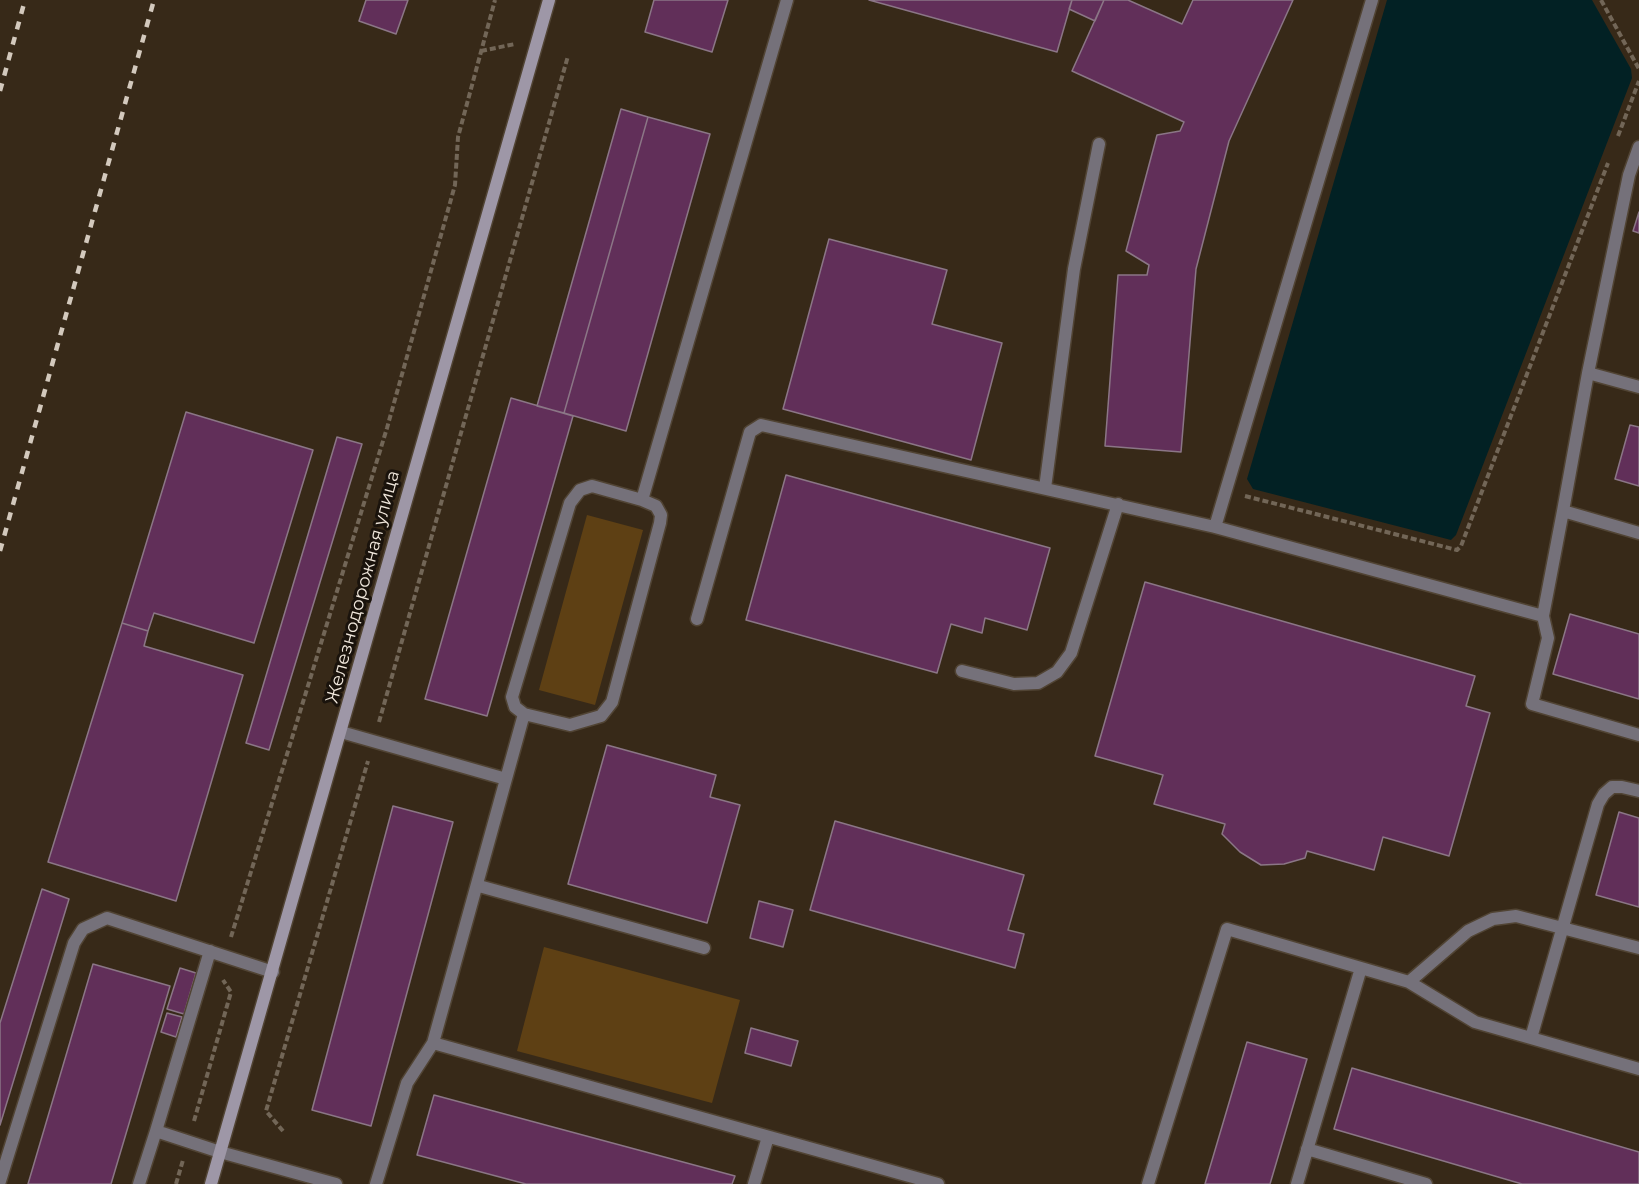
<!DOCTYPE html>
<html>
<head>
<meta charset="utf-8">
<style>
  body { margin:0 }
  canvas { display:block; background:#372918 }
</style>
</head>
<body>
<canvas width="1639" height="1184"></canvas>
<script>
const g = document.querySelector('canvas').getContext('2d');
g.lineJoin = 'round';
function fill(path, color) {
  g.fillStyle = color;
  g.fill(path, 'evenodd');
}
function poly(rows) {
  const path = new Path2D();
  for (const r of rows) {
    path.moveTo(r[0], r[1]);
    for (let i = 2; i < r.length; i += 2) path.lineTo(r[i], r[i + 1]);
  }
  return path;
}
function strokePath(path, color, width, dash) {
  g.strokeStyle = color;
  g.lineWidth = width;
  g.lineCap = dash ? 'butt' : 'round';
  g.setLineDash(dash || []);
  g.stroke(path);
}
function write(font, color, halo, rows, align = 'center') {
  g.font = font + ' Montserrat,sans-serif';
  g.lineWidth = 6;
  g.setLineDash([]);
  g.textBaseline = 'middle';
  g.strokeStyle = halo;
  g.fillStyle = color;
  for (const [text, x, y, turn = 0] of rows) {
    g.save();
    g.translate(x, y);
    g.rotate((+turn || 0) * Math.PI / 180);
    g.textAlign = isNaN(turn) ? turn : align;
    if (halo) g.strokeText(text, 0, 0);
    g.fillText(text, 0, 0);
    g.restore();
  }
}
fill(poly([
  [587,515,643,530,595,705,539,690],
  [544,947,740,1000,712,1103,517,1051]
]), '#5e4014');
fill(poly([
  [1387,0,1592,0,1631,69,1632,78,1456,535,1451,540,1253,489,1247,479]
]), '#022124');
const building = poly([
  [366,0,408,0,396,34,359,21,366,0],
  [654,0,728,0,712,52,645,32,654,0],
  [869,0,1072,0,1057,52,869,0],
  [1072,0,1104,0,1095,21,1069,9,1072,0],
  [1104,0,1128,0,1182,24,1193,0,1293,0,1229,141,1196,269,1181,452,1105,446,1118,275,1147,275,1149,265,1126,251,1157,135,1180,131,1184,122,1072,71,1104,0],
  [621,109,648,117,564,413,537,406,621,109],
  [648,117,710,134,626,431,564,413,648,117],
  [1639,212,1639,233,1633,231,1639,212],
  [829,239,947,270,932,324,1002,343,971,460,783,409,829,239],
  [511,398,573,416,487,716,425,699,511,398],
  [186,412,313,450,254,643,154,613,148,631,122,623,186,412],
  [1630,425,1639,427,1639,486,1615,479,1630,425],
  [337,437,362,444,269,750,246,743,337,437],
  [786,475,1050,548,1027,630,985,618,982,633,951,624,937,673,746,620,786,475],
  [1145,582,1475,676,1466,706,1490,713,1449,856,1383,837,1374,870,1307,851,1305,858,1284,864,1261,865,1240,852,1222,834,1225,824,1154,804,1163,775,1095,756,1145,582],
  [1570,614,1639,634,1639,699,1553,674,1570,614],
  [122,623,148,631,144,646,243,675,176,901,48,862,122,623],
  [607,745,716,775,710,797,740,805,707,923,568,884,607,745],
  [393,806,453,822,371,1126,312,1110,393,806],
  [1619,812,1639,818,1639,907,1596,895,1619,812],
  [835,821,1024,875,1008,930,1024,934,1015,968,810,910,835,821],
  [42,889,69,899,0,1125,0,1023,42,889],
  [759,901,793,910,783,947,750,938,759,901],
  [93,964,170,986,111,1184,28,1184,93,964],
  [180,968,196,973,184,1014,167,1009,180,968],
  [167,1013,182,1017,176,1037,161,1032,167,1013],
  [751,1028,798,1041,791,1066,745,1053,751,1028],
  [1247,1042,1307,1059,1270,1184,1205,1184,1247,1042],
  [1352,1068,1639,1152,1639,1184,1522,1184,1334,1129,1352,1068],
  [434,1095,735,1176,732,1184,526,1184,417,1155,434,1095]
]);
fill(building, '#612f59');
strokePath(building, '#8b7686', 1.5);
const lane = poly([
  [1588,373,1629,175,1639,147],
  [1639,387,1588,373,1563,511,1639,533],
  [1045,488,1074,269,1099,144],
  [1215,527,1372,0],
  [1543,616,1548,638,1532,704,1639,735],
  [697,619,750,432,761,425,1215,527,1543,616,1563,511],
  [962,671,1014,684,1038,683,1057,672,1071,653,1118,504],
  [524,714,570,725,601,716,612,702,660,523,661,515,656,506,642,500],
  [341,732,506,779,433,1043,407,1083,376,1184],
  [506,779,524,714,515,707,512,697,570,503,580,490,592,486,642,500,787,0],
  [479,886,704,948],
  [210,951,156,1131,220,1152],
  [1409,982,1475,1022,1639,1069],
  [1531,1038,1598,804,1604,794,1612,787,1622,787,1639,791],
  [433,1043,938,1184],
  [1307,1149,1426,1184],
  [0,1181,74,943,83,929,107,918,273,972],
  [139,1184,156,1131],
  [754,1184,768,1137],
  [1148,1184,1227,929,1409,982,1468,931,1493,919,1516,916,1639,948],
  [1297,1184,1361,968]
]);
const street = poly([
  [220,1152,336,1184]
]);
const secondary = poly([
  [211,1184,549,0]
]);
strokePath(lane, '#514434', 15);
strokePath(street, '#514434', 15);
strokePath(secondary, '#514434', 15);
strokePath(poly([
  [1601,0,1639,69],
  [481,51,515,44],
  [1618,136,1639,81],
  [1245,496,1457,550,1461,546,1608,163],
  [379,722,568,56],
  [231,937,387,428,455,185,458,137,495,0],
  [194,1121,231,992,223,980],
  [283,1131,266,1111,368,761],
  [176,1184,183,1160]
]), '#726657', 4, [6, 3]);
strokePath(lane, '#75717a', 12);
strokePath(street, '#75717a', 12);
strokePath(secondary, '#9e97a7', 12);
strokePath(poly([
  [0,91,25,0],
  [0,551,154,0]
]), '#d3c9bd', 4.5, [8, 8]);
write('18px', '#f1e8dd', '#1a130c', [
  ["Железнодорожная улица",363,587,-75]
]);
</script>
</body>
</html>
